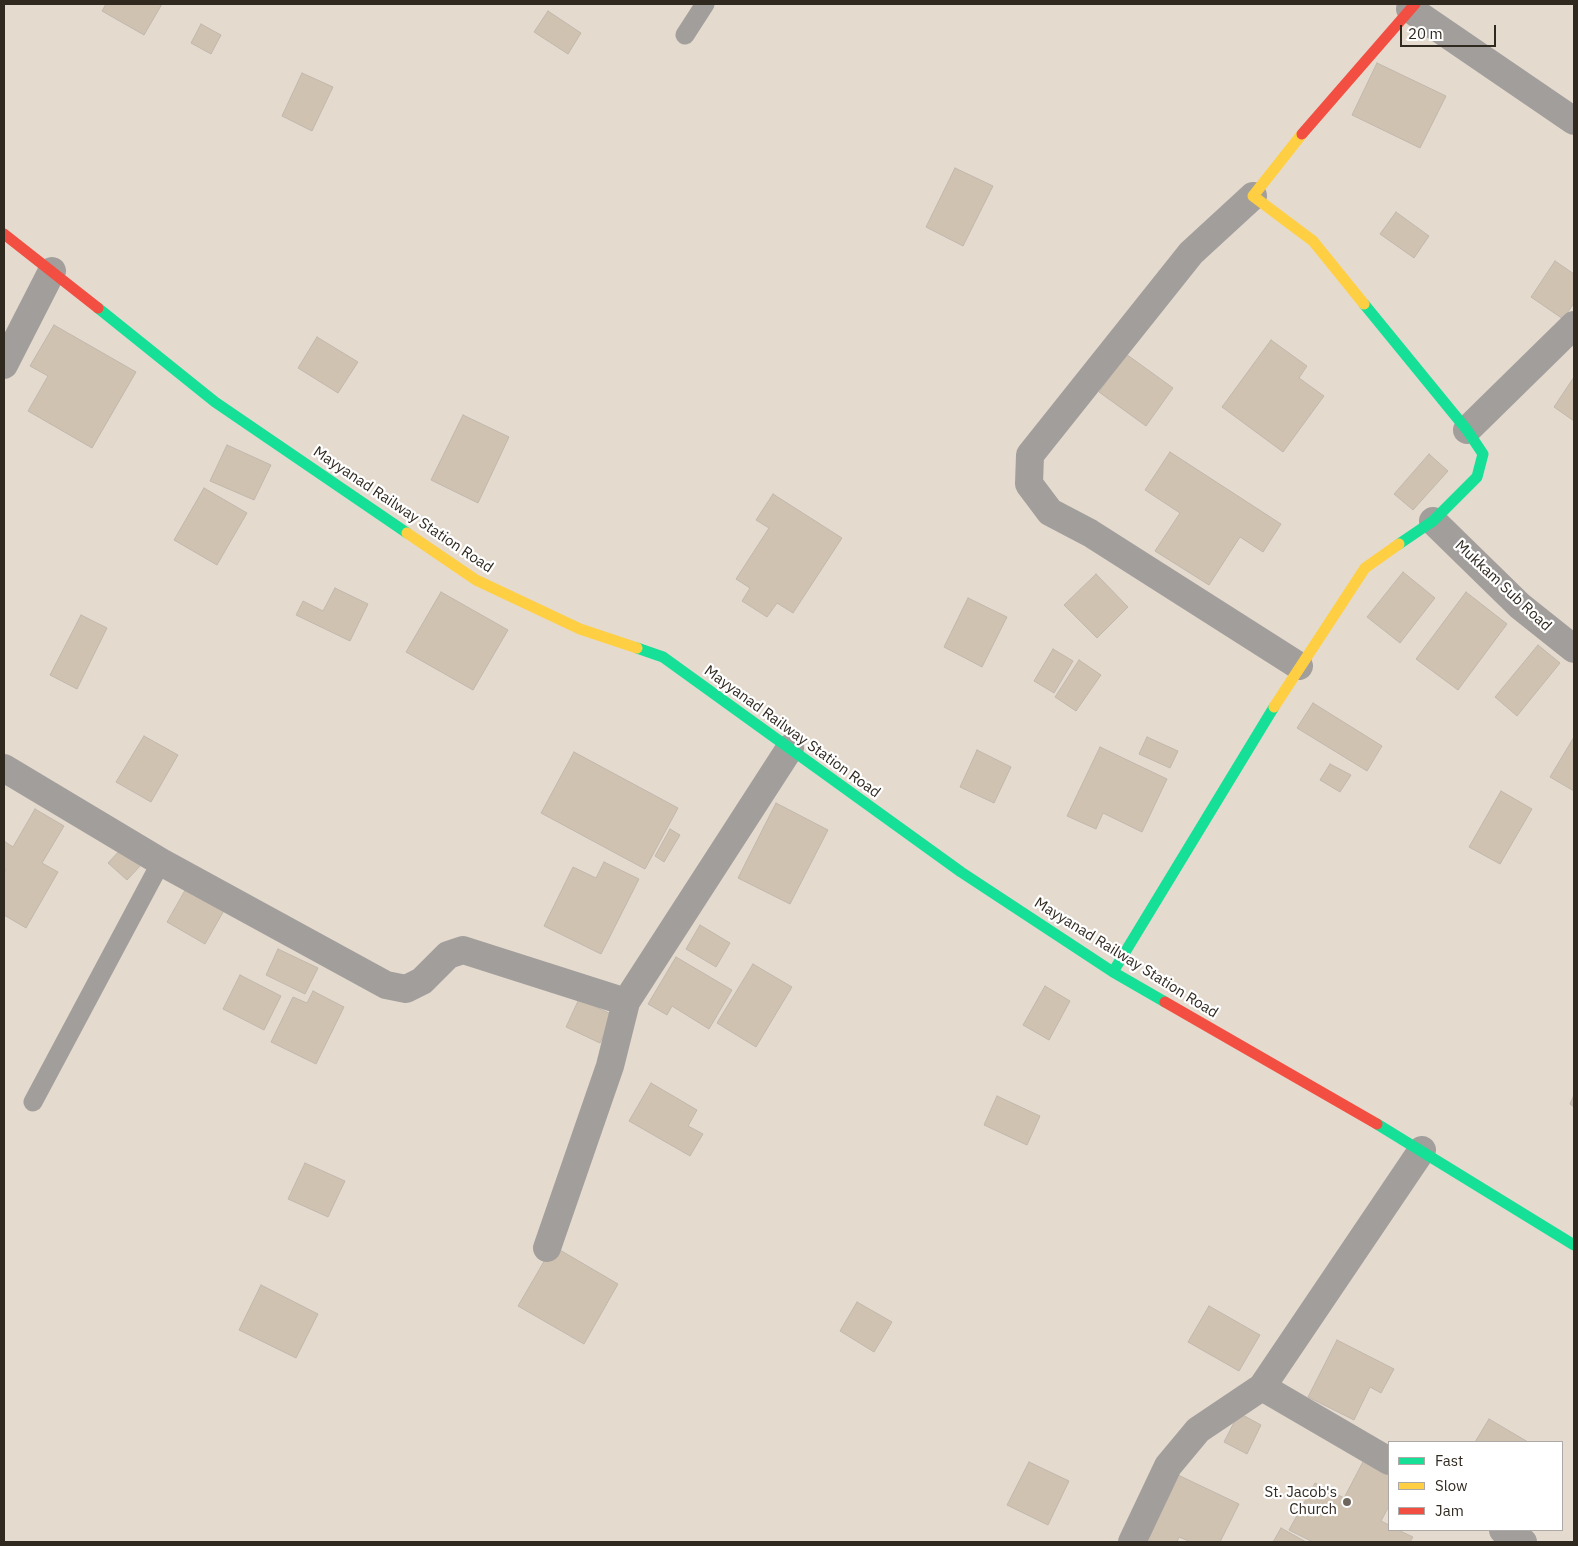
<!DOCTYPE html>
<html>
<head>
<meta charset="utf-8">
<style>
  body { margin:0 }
  #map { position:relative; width:1578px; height:1546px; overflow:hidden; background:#e5dace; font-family:"IBM Plex Sans",sans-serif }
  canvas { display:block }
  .frame { position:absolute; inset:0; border:5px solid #302920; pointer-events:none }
  .legend { position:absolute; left:1388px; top:1441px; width:175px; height:90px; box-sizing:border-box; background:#fff; border:1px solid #aca9a6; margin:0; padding:6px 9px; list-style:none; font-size:15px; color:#302920 }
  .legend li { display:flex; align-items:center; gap:10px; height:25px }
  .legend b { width:25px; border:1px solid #aca9a6 }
  .scale { position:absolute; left:1400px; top:25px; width:96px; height:22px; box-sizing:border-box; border:2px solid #302920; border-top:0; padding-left:6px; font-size:15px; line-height:18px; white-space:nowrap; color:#302920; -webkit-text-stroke:4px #fff; paint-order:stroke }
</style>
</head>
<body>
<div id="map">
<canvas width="1578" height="1546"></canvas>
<div class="frame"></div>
<ul class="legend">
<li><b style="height:6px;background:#16e098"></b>Fast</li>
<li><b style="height:6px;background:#ffcf43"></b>Slow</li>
<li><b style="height:6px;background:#f24e42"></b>Jam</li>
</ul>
<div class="scale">20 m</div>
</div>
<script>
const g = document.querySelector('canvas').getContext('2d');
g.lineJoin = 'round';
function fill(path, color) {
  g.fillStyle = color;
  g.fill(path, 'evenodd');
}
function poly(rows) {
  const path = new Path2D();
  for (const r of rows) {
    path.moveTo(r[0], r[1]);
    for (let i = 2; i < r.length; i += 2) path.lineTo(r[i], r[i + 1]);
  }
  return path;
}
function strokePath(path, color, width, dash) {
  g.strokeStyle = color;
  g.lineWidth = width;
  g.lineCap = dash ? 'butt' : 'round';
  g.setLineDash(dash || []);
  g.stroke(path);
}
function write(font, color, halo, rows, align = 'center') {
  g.font = font + ' "IBM Plex Sans",sans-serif';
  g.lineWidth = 4.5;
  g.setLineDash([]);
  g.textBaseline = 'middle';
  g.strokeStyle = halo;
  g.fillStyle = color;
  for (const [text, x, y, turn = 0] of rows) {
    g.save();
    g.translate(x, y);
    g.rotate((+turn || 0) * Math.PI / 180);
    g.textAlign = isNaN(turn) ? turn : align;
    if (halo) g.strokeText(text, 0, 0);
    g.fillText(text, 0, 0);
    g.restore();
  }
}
const building = poly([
  [106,4,162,4,144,35,102,11,106,4],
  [548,11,581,33,568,54,534,32,548,11],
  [201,24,221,35,211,54,191,43,201,24],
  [1377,63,1446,96,1420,148,1352,115,1377,63],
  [302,73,333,87,312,131,282,116,302,73],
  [955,168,993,186,963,246,926,227,955,168],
  [1396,212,1429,236,1414,258,1380,234,1396,212],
  [1555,261,1574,274,1574,303,1563,319,1531,297,1555,261],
  [54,325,136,372,92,448,28,411,48,376,30,366,54,325],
  [317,337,358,362,338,393,298,368,317,337],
  [1271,340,1307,366,1299,378,1324,396,1283,452,1222,407,1271,340],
  [1126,354,1173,388,1146,426,1099,392,1126,354],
  [1574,377,1574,421,1554,407,1574,377],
  [463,415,509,437,478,503,431,480,463,415],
  [227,445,271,465,254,500,210,481,227,445],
  [1170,452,1281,524,1263,552,1240,537,1209,585,1155,551,1180,513,1145,490,1170,452],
  [1429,454,1448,471,1413,510,1394,494,1429,454],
  [204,488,247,513,217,565,174,540,204,488],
  [773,494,842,538,793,613,777,603,767,617,742,601,750,588,736,579,769,528,756,520,773,494],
  [1403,572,1435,598,1400,643,1367,617,1403,572],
  [1096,574,1128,607,1097,638,1064,605,1096,574],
  [335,588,368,604,350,641,296,615,303,601,323,611,335,588],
  [441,592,508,630,473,690,406,652,441,592],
  [1466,592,1507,624,1458,690,1416,659,1466,592],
  [968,598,1007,617,982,667,944,647,968,598],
  [81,615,107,628,77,689,50,675,81,615],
  [1538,645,1560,663,1517,716,1495,697,1538,645],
  [1053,649,1073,661,1054,693,1034,681,1053,649],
  [1079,660,1101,675,1076,711,1055,697,1079,660],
  [1313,703,1382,746,1367,771,1297,728,1313,703],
  [144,736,178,755,151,802,116,782,144,736],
  [1147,737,1178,751,1170,768,1139,754,1147,737],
  [1574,737,1574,791,1550,777,1574,737],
  [1100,747,1167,779,1142,832,1103,813,1096,829,1067,816,1100,747],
  [977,750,1011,767,994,803,960,787,977,750],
  [574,752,678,808,645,869,541,813,574,752],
  [1330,764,1351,775,1340,792,1320,780,1330,764],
  [1501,791,1532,809,1500,864,1469,847,1501,791],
  [776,803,828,830,790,904,738,878,776,803],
  [35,809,64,826,42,863,58,872,26,928,4,915,4,873,6,869,4,868,4,841,13,847,35,809],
  [670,829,680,835,664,862,655,856,670,829],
  [122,848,141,865,127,880,108,863,122,848],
  [604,862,639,879,601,954,544,926,573,867,596,878,604,862],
  [188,885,226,907,205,944,167,922,188,885],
  [700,925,730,943,716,967,686,949,700,925],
  [278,949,318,968,305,994,266,975,278,949],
  [676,957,732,990,709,1029,672,1006,667,1015,648,1004,676,957],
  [753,964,792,987,756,1047,717,1023,753,964],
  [240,975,281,996,264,1030,223,1009,240,975],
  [1045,986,1070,1001,1049,1040,1023,1025,1045,986],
  [313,991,344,1007,316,1064,271,1042,293,997,307,1003,313,991],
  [579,999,613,1015,600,1043,566,1027,579,999],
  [651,1083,697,1110,688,1126,703,1134,690,1156,629,1121,651,1083],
  [1574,1095,1574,1107,1570,1104,1574,1095],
  [997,1096,1040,1116,1027,1145,984,1125,997,1096],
  [305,1163,345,1181,328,1217,288,1199,305,1163],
  [553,1246,618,1284,584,1344,518,1306,553,1246],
  [261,1285,318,1314,296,1358,239,1330,261,1285],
  [857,1302,892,1322,874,1352,840,1331,857,1302],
  [1209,1306,1260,1335,1239,1371,1188,1342,1209,1306],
  [1337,1340,1394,1369,1381,1393,1370,1387,1354,1420,1308,1397,1337,1340],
  [1239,1413,1261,1425,1247,1454,1224,1442,1239,1413],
  [1489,1419,1528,1442,1475,1442,1489,1419],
  [1365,1458,1389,1472,1389,1506,1381,1521,1389,1525,1389,1530,1398,1530,1413,1537,1410,1542,1313,1542,1289,1530,1315,1483,1344,1498,1365,1458],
  [1029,1462,1069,1481,1048,1525,1007,1505,1029,1462],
  [1176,1474,1239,1504,1220,1542,1191,1542,1179,1537,1177,1542,1153,1542,1144,1538,1176,1474],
  [1281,1528,1306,1542,1273,1542,1281,1528]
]);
fill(building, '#d0c2b1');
strokePath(building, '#c0b7ad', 1);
strokePath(poly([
  [685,35,705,4],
  [33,1102,161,862]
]), '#a19e9c', 19);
strokePath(poly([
  [1410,9,1574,121],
  [1253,196,1191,253,1030,455,1029,484,1050,512,1090,533,1299,666],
  [4,365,52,271],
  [1467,430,1574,325],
  [1433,521,1520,606,1574,649],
  [4,768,161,862,386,985,406,989,422,981,448,955,463,950,626,1002],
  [547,1248,610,1066,626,1002,790,748],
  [1262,1387,1389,1461],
  [1503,1530,1523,1542],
  [1132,1542,1168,1466,1198,1430,1262,1387,1422,1150]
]), '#a19e9c', 28);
strokePath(poly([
  [1364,304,1467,430,1483,454,1477,477,1433,521,1399,544],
  [98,308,215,402,407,533],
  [637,648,663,657,961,872,1113,972,1165,1002],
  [1113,972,1274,707],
  [1377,1124,1574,1245]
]), '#16e098', 11);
strokePath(poly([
  [1302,134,1253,196,1313,241,1364,304],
  [407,533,476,580,580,629,637,648],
  [1274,707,1365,568,1399,544]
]), '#ffcf43', 11);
strokePath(poly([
  [1302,134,1415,4],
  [4,234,98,308],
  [1165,1002,1377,1124]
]), '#f24e42', 11);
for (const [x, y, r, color] of [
  [1347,1502,5,"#6f675d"]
]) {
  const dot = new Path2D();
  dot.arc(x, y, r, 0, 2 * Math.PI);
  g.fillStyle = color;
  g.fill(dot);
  strokePath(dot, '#fff', 2);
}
write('15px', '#302920', '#fff', [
  ["Mayyanad Railway Station Road",403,510,34],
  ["Mukkam Sub Road",1503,586,43],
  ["Mayyanad Railway Station Road",792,732,36],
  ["Mayyanad Railway Station Road",1126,958,32]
]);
write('15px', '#302920', '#fff', [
  ["St. Jacob's",1337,1493],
  ["Church",1337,1510]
], 'right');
</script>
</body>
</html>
